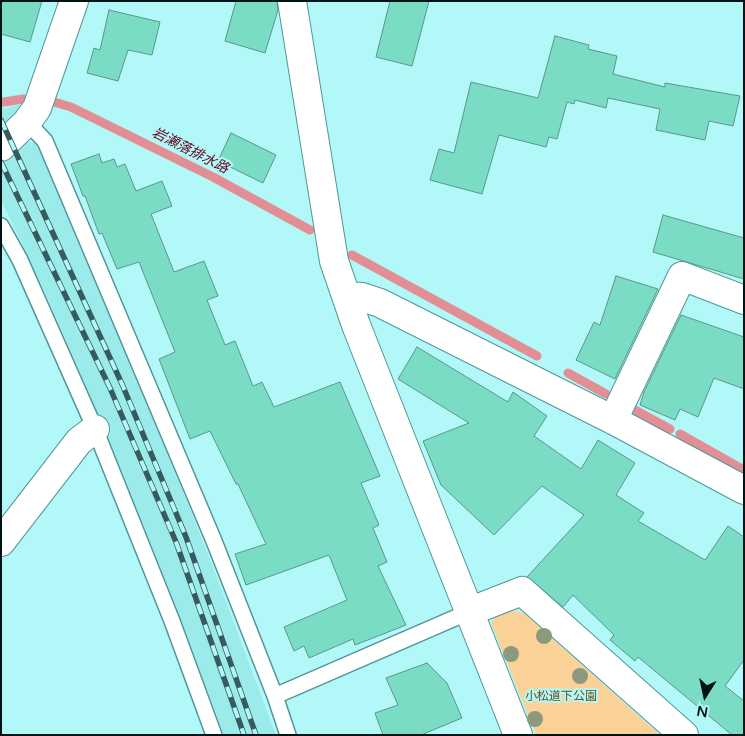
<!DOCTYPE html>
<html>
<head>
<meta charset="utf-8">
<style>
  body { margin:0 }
  #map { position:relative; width:745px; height:736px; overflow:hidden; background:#b2f8f8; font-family:"Varela Round",sans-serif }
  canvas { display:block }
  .frame { position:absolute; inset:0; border:2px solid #001415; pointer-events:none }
  .north { position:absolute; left:680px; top:671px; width:50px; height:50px; -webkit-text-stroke:4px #b2f8f8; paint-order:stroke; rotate:190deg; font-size:14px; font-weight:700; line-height:20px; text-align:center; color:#001415 }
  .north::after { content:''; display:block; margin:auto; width:18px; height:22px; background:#001415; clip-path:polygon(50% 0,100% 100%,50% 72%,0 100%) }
</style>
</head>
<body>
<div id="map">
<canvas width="745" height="736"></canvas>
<div class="frame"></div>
<div class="north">N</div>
</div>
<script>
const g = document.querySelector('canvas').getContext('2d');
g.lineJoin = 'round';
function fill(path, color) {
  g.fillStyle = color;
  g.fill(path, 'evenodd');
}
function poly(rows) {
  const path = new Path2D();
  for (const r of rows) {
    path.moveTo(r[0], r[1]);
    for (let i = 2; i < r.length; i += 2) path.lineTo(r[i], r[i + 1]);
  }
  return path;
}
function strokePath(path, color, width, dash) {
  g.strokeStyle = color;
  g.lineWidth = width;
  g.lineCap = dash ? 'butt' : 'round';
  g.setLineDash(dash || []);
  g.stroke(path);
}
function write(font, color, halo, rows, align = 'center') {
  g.font = font + ' "Varela Round","Noto Sans JP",sans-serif';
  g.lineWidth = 4;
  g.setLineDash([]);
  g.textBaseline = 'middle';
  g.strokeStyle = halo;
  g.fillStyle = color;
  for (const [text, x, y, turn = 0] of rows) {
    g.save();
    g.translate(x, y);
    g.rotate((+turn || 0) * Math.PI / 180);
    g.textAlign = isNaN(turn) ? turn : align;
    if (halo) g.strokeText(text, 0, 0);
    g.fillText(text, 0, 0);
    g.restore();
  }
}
fill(poly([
  [22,104,14,117,1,129,1,105,4,109],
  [28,142,35,143,40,151,154,419,213,567,276,735,224,735,179,614,94,404,45,292,1,200,1,167]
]), '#9bebeb');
fill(poly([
  [506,609,524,613,660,735,536,735,491,623,497,614]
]), '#fad298');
strokePath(poly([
  [4,102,23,99],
  [54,102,71,107,213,177,310,230],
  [352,255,537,356],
  [568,373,606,394],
  [633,409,670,429],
  [680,434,744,470]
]), '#e18f94', 9);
const building = poly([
  [1,1,42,1,30,42,1,34,1,1],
  [236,1,277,1,278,10,265,53,225,41,236,1],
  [390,1,429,1,412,66,376,57,390,1],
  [109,10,160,22,152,55,128,50,118,81,87,73,94,48,100,50,109,10],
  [555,36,589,45,588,49,617,56,613,74,665,87,665,83,740,96,733,126,709,121,705,140,656,130,660,109,608,98,606,108,575,100,574,104,567,102,557,139,549,137,546,147,499,135,482,194,430,180,439,149,454,153,471,82,538,98,555,36],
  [231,133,276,155,263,183,218,161,231,133],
  [99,154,102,163,114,159,117,167,125,164,136,191,162,181,172,206,151,214,174,272,204,261,218,296,207,300,225,345,235,341,253,386,262,382,274,407,340,382,380,476,361,483,379,525,373,528,387,562,378,566,406,625,355,645,353,639,309,658,304,646,294,651,284,627,347,600,329,555,246,585,235,554,266,544,238,484,236,484,210,431,190,439,159,359,175,352,139,262,117,269,102,233,99,234,85,196,83,196,71,164,99,154],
  [663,215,744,238,744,279,653,252,663,215],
  [616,276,658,289,615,379,576,360,594,322,600,325,616,276],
  [681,315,744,337,744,389,714,378,698,417,680,409,675,420,640,405,644,392,681,315],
  [417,347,508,402,513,392,547,416,534,436,581,469,598,440,635,463,616,495,644,513,638,521,705,560,728,526,744,537,744,660,725,686,744,701,744,735,732,735,638,657,635,661,610,640,614,635,573,595,563,607,527,577,584,515,542,486,494,535,441,485,423,441,469,423,398,379,417,347],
  [427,663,447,683,462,718,421,735,383,735,375,713,398,705,386,678,427,663]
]);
fill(building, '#7adcc4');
strokePath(building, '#599787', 1);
const lane = poly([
  [27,122,45,141,214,541,275,696,288,735],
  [1,226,20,260,95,429,172,621,214,735],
  [275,696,471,611]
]);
const street = poly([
  [292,1,334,261,356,325,518,735],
  [1,147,27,122,37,108,74,1],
  [348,296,362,297,380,303,613,420,744,490],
  [613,420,682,276,744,300],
  [1,542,79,441,95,429],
  [471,611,522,591,684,735]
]);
strokePath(lane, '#529696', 18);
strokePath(street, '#529696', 30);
strokePath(lane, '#fff', 15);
strokePath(street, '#fff', 28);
const rail = poly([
  [1,120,122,384,186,537,256,735],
  [1,162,110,388,176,542,244,735]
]);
strokePath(rail, '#375b5c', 5.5);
strokePath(rail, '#b2f8f8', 4, [11]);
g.fillStyle = '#8b997d';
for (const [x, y] of [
  [544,636],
  [511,654],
  [580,676],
  [535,719]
]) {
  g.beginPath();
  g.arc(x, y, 8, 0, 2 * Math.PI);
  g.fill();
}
write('12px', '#6b4c19', '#b2f8f8', [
  ["小松道下公園",561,697]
]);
write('italic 14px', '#6a051f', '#b2f8f8', [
  ["岩瀬落排水路",190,151,27]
]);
</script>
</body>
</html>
